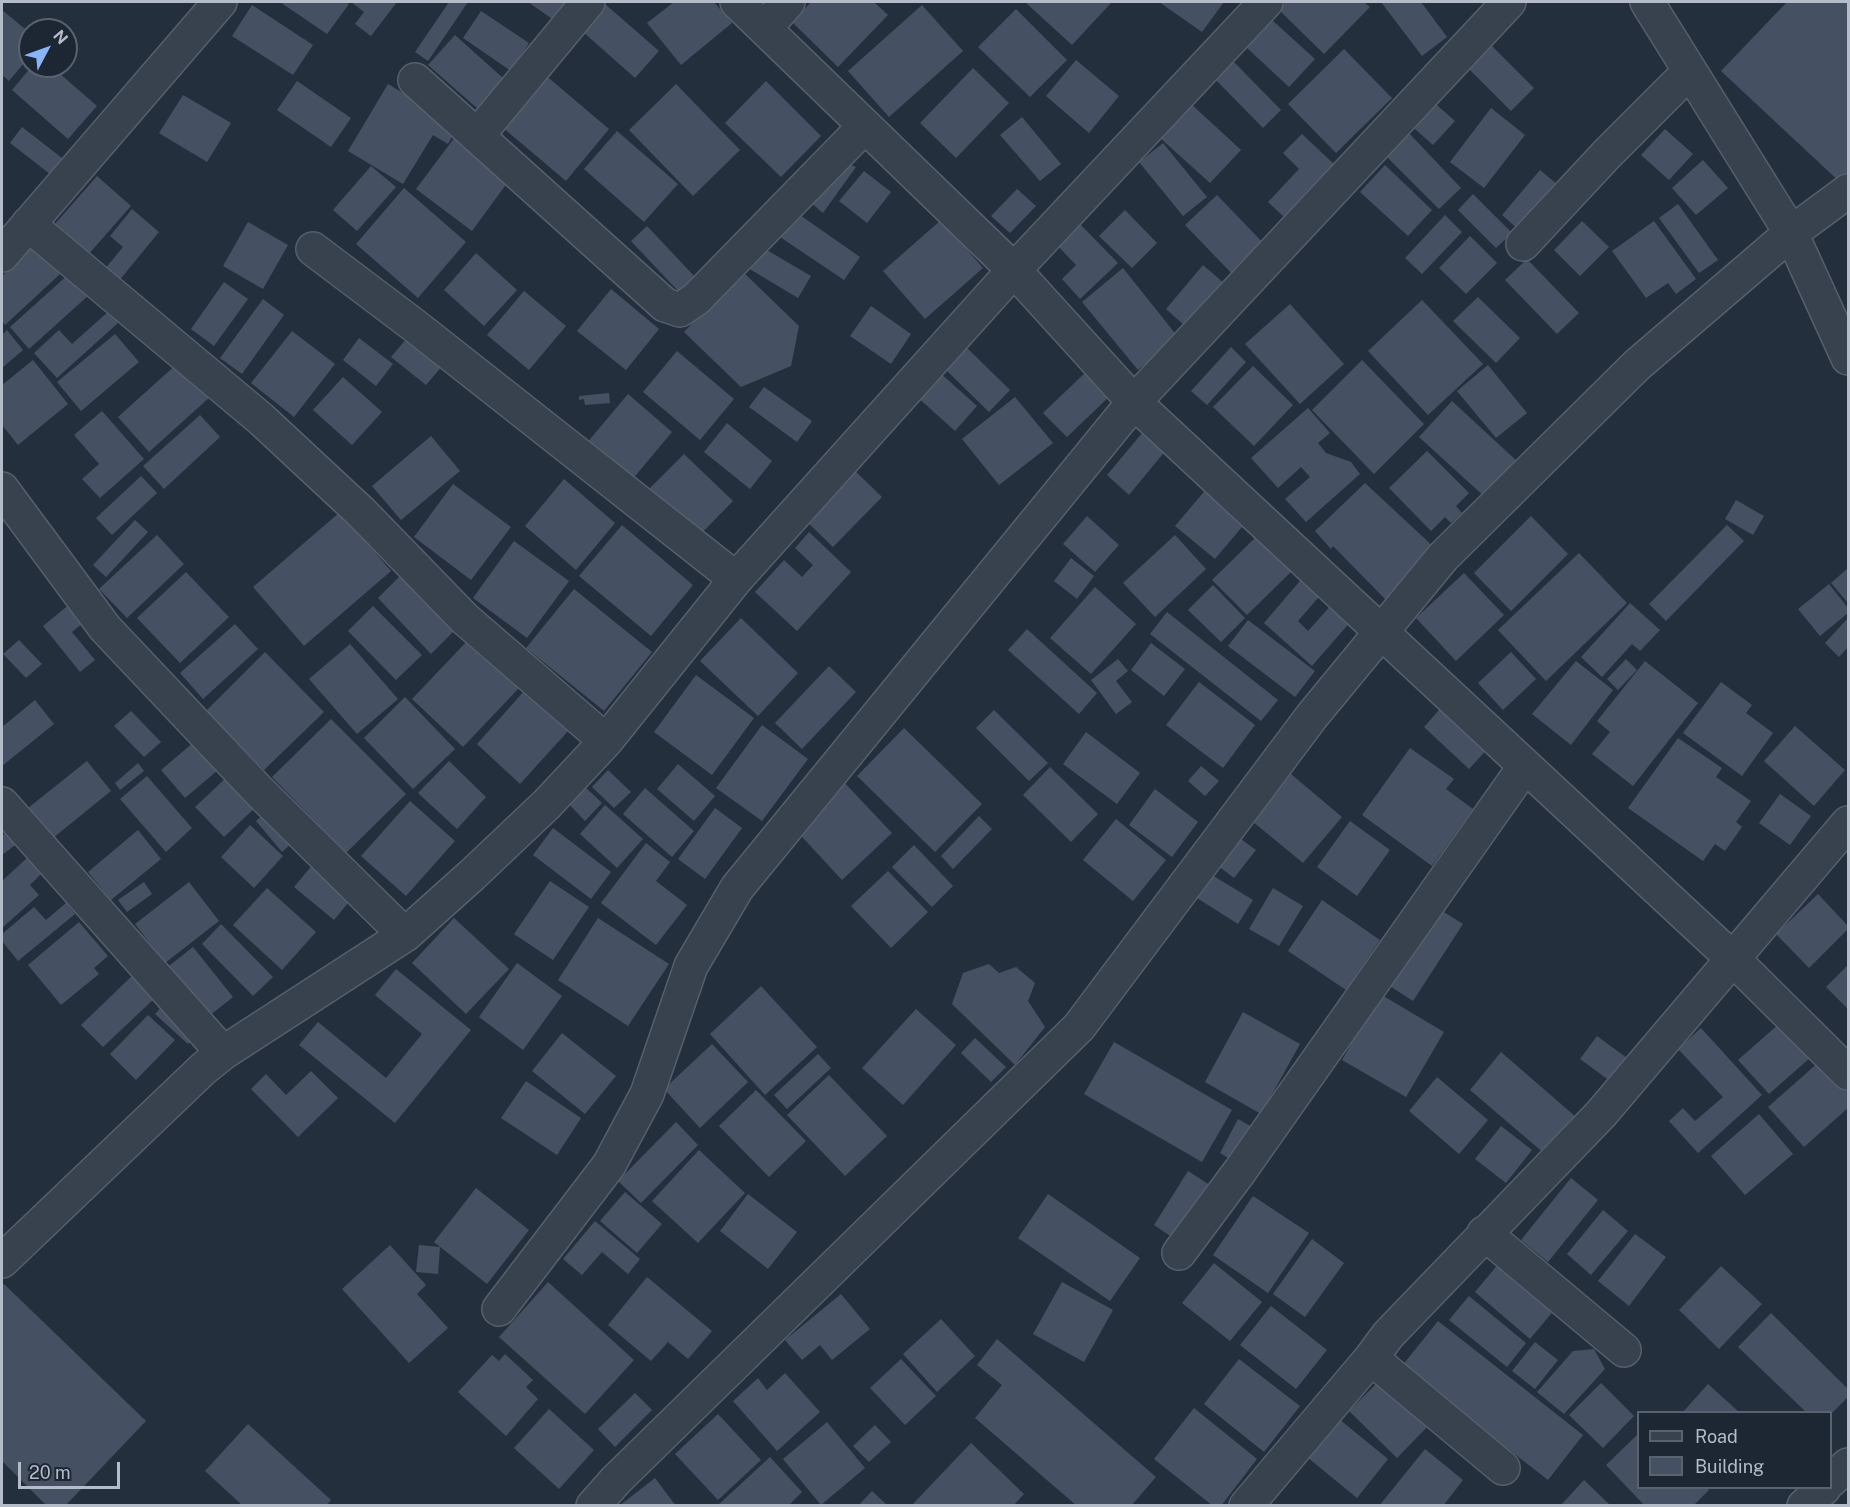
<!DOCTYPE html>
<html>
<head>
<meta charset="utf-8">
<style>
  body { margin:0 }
  #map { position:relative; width:1850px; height:1507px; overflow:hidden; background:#242f3e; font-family:"Public Sans",sans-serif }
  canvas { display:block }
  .frame { position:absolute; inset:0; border:3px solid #b4bcc9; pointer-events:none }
  .legend { position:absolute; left:1637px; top:1411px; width:195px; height:78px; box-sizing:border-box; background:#1d2633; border:2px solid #59626f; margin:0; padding:8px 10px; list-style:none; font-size:18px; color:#b4bcc9 }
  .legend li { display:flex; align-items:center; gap:12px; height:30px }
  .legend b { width:30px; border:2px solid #59626f }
  .north { position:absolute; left:18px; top:18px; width:60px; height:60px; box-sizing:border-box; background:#1d2633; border:2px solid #59626f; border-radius:50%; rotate:49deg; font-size:16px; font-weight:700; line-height:24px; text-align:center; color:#b4bcc9 }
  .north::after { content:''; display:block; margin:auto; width:21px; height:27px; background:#8ab4f8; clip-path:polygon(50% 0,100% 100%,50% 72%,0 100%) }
  .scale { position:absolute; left:18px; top:1462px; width:102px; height:27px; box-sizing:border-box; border:3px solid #b4bcc9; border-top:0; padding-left:8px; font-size:18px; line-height:21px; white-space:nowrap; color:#b4bcc9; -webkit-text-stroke:4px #1d2633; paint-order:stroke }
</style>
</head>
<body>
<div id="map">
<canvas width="1850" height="1507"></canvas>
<div class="frame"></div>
<ul class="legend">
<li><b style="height:8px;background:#38414e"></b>Road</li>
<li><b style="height:16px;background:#455162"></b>Building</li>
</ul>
<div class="north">N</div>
<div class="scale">20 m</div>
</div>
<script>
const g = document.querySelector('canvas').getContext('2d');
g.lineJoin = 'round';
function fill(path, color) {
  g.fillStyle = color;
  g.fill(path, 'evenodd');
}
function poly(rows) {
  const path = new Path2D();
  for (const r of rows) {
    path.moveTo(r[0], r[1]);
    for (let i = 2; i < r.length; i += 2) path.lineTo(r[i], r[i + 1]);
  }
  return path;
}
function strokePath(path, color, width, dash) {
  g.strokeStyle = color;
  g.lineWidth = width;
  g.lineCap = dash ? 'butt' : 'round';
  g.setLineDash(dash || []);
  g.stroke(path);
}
fill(poly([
  [280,2,346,2,349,4,327,34],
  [351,2,397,2,371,36,355,24,364,12],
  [449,2,468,2,428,61,415,52],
  [528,2,574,2,558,23],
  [674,2,714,2,732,23,681,65,647,23],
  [811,2,874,2,888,15,838,67,792,22],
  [1025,2,1112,2,1072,45],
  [1159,2,1224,2,1202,32],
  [1286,2,1364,2,1370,7,1324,54,1278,9],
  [1381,2,1421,2,1447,37,1422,56],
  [1787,2,1848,2,1848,181,1844,186,1721,71],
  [605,4,659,51,635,78,582,31],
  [252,5,313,45,293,75,232,36],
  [922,5,963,51,889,117,848,71],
  [1016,9,1067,60,1030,97,978,47],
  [2,10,30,33,30,56,9,81,2,75],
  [481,11,529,43,511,71,463,38],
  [1271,19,1315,59,1289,87,1246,47],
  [455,35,504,79,478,109,428,65],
  [1484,38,1534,88,1511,111,1461,61],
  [1344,49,1392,98,1336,153,1288,104],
  [1230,58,1281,110,1263,128,1212,76],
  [1076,60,1119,96,1089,133,1046,96],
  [32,66,51,66,97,106,68,139,12,90],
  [973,68,1009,103,956,158,920,123],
  [544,74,609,129,566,181,501,126],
  [297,81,351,118,331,147,277,110],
  [766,81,821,136,781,177,725,123],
  [388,84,458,126,448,144,433,135,403,184,348,151],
  [676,84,740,150,693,196,629,130],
  [183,95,231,123,207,162,159,133],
  [1429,98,1455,121,1433,145,1407,122],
  [1190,103,1241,150,1210,183,1159,137],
  [1491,108,1525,135,1484,188,1450,162],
  [1022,117,1061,164,1040,181,1000,135],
  [22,127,62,158,50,174,10,143],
  [1665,129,1693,154,1669,180,1641,155],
  [1406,130,1461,188,1439,209,1383,153],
  [617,131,678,184,644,222,584,169],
  [458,133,513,175,472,231,416,189],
  [1302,134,1336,166,1285,218,1268,202,1299,169,1283,153],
  [1163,143,1207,197,1183,216,1139,162],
  [1703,160,1728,188,1696,215,1672,188],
  [844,162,856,167,823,213,810,202],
  [1385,165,1432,210,1408,236,1360,192],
  [371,166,396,187,357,231,333,210],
  [1540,170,1558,185,1520,231,1502,215],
  [864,171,891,192,867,223,839,201],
  [97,176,131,206,87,256,54,225],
  [404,188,466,242,418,298,356,244],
  [1017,189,1036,206,1010,233,991,216],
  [1473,194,1512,233,1496,248,1458,210],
  [1217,195,1270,250,1239,281,1185,225],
  [1678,204,1718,260,1699,273,1659,218],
  [132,209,159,232,118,282,104,270,123,247,110,236],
  [1125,210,1157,243,1132,268,1099,236],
  [797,213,860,257,844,280,780,237],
  [1445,215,1462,232,1422,274,1405,258],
  [941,220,983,268,925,319,883,271],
  [1582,221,1609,247,1580,276,1554,250],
  [1654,221,1696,279,1676,294,1668,283,1646,298,1612,251],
  [248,222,288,245,263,289,223,266],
  [1078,222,1118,263,1080,299,1062,279,1076,265,1056,244],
  [647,226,695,277,679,292,631,241],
  [1470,236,1497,263,1466,294,1439,268],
  [33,244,60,274,5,325,2,321,2,276,6,272,4,271],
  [760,246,811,276,798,298,748,268],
  [476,253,517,290,484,326,444,290],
  [1527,259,1579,313,1557,334,1505,280],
  [1203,265,1232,290,1194,334,1166,309],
  [1123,268,1178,337,1138,370,1082,302],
  [742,271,799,326,791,366,741,387,684,332],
  [70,273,90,294,29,349,10,327],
  [224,282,248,299,214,346,191,329],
  [611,289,659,329,626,370,577,331],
  [524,291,566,326,529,370,487,335],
  [1478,297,1520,338,1496,363,1453,321],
  [263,299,284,315,242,374,220,358],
  [1422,300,1483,364,1428,415,1368,351],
  [1290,304,1344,364,1300,404,1245,344],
  [871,306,911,334,891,364,850,336],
  [109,311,119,322,57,378,34,353,59,330,72,344],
  [7,330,23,350,2,368,2,335],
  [292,331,335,364,294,417,251,383],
  [115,334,139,362,81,411,57,382],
  [408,337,443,365,426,385,391,357],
  [359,338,393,364,376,386,343,360],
  [963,344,1010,390,989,412,942,366],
  [1231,347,1246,362,1207,405,1191,391],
  [677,351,734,399,700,440,643,392],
  [33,360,68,404,18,445,2,425,2,385],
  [1362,360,1424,424,1374,474,1312,410],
  [179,362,210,397,149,452,118,417],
  [1488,365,1527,413,1496,438,1457,391],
  [1253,366,1293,405,1254,446,1213,407],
  [1089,369,1112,394,1067,437,1043,413],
  [938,371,977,406,955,431,915,395],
  [343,377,382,412,352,445,313,410],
  [764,387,812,421,797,442,749,407],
  [609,393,610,403,585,405,584,399,579,400,579,396],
  [628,394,672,432,631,481,586,444],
  [1015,397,1053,443,999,485,962,439],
  [1452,401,1519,463,1487,499,1419,437],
  [1308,408,1330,433,1318,443,1326,453,1351,462,1360,474,1306,522,1285,499,1310,477,1301,467,1278,488,1251,458],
  [102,411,144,459,100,498,82,479,99,464,74,435],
  [200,415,220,437,164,489,143,466],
  [727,423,772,461,750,489,704,452],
  [1148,426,1171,444,1129,495,1107,475],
  [431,436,460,471,401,520,372,486],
  [1427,451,1469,493,1456,506,1462,513,1451,523,1445,517,1431,531,1389,488],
  [684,454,733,501,693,542,644,494],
  [849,465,882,497,833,547,801,516],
  [141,476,157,493,112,535,96,518],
  [564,479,615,523,576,570,525,526],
  [1365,483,1437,550,1387,601,1333,546,1331,549,1315,531],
  [453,484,511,527,471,580,414,537],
  [1208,487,1247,521,1215,559,1175,526],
  [1736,500,1764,516,1753,535,1725,519],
  [340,512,391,571,304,646,253,587],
  [1087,516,1119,545,1095,572,1063,544],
  [1531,516,1568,554,1511,611,1474,573],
  [135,520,148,532,106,577,93,565],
  [622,525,693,585,651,636,579,576],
  [1727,525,1744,541,1666,621,1649,604],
  [809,532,851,572,797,631,755,592,784,560,802,577,813,565,795,548],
  [1260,533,1294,569,1247,615,1212,580],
  [157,535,184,564,127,618,99,589],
  [1175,535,1206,569,1155,617,1123,583],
  [514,541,569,581,527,638,473,598],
  [1579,553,1627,603,1546,681,1498,630],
  [1071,558,1094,576,1077,599,1054,581],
  [1848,568,1848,603,1831,583],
  [405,571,458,627,431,654,378,598],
  [186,572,229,617,180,663,137,618],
  [1464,573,1504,615,1456,661,1416,618],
  [1305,575,1324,591,1298,621,1308,631,1333,603,1352,620,1312,666,1264,623],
  [1829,584,1848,608,1848,613,1820,636,1798,609],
  [1213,585,1245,618,1221,642,1188,610],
  [1095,587,1136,624,1091,674,1050,638],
  [574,589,652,652,604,711,526,648],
  [1630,603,1660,630,1640,651,1632,644,1602,677,1581,657],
  [70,604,84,622,72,632,95,660,80,672,43,626],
  [373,606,422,655,396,680,348,631],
  [1167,612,1278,700,1261,721,1150,634],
  [741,618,798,673,758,716,700,661],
  [1848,618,1848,647,1839,657,1825,643],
  [1248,620,1315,671,1295,697,1228,646],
  [235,624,258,649,203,699,180,673],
  [1027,629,1097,693,1079,714,1008,650],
  [469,639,520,687,463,747,412,699],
  [19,640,42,664,26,678,3,654],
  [1151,643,1185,669,1164,696,1131,670],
  [350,644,398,699,357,734,309,679],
  [265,652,324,712,264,770,206,711],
  [1511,652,1536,679,1503,710,1478,683],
  [1118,659,1128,671,1116,681,1132,702,1116,714,1091,680],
  [1626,659,1637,670,1618,690,1607,679],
  [1576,661,1613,690,1571,745,1532,714],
  [1645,661,1698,703,1633,786,1592,754,1610,732,1597,721],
  [829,666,856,692,802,749,775,723],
  [696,675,754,718,712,775,654,732],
  [1199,682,1255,725,1223,768,1166,725],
  [1721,682,1752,705,1746,713,1773,733,1742,776,1683,733],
  [525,690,569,730,520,784,477,744],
  [405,697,455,749,413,789,364,738],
  [35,700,54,724,2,766,2,727],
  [1446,702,1492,744,1469,769,1424,727],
  [994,710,1048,763,1029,781,976,728],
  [131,711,161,742,144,757,114,726],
  [331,719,406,794,346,853,272,777],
  [762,725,808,759,762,821,716,788],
  [1795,726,1845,770,1814,806,1764,761],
  [904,728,982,804,935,852,857,776],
  [1086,732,1140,773,1117,804,1063,764],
  [1678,738,1722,768,1716,777,1751,801,1736,822,1742,827,1725,851,1715,844,1703,861,1628,808],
  [194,742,218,770,185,798,161,770],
  [1410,748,1454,779,1446,789,1473,809,1432,866,1362,815],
  [87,761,111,791,53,838,28,808],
  [449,761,486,797,457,829,418,793],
  [138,763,144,771,120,790,115,783],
  [678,764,715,796,694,821,657,789],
  [1201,766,1219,781,1205,796,1188,781],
  [1050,767,1098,814,1071,842,1023,795],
  [608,770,631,792,614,808,592,787],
  [1291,774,1342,817,1303,863,1252,821],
  [229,775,258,805,224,837,195,807],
  [147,776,192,828,166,852,120,799],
  [841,779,892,833,842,880,792,826],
  [583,785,602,803,585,821,567,802],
  [645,788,694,831,672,857,623,814],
  [1155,789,1198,822,1172,857,1129,825],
  [1780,794,1811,816,1790,845,1759,823],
  [410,801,455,841,406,896,361,856],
  [605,805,643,839,617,868,580,834],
  [715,808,742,828,705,879,678,859],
  [266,812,292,843,282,852,256,821],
  [979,816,992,829,953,869,941,856],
  [1116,819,1166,860,1133,901,1083,860],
  [1350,821,1390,850,1357,896,1317,867],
  [250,825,283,856,254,888,221,857],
  [553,828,611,872,591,899,533,855],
  [138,830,161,859,111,900,88,872],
  [8,831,18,843,2,855,2,836],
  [1238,837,1256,850,1234,878,1217,865],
  [646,843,670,862,656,881,687,905,656,945,601,903],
  [914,845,953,886,932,907,892,867],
  [27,858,41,874,30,885,39,895,2,928,2,881],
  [314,863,353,897,334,920,294,887],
  [888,871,928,912,891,948,851,906],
  [1212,875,1253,900,1238,924,1197,898],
  [550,881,589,907,553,960,514,934],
  [144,882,152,894,127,912,118,900],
  [189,882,219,921,165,963,135,924],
  [267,888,316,932,282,970,233,925],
  [1273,888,1303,906,1279,946,1249,929],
  [1818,894,1848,926,1848,929,1809,968,1776,934],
  [1322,900,1380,940,1346,990,1288,951],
  [66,903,75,914,18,961,2,941,2,934,34,907,46,920],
  [1439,909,1463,924,1413,1001,1388,985],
  [454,918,509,969,466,1014,412,963],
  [598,918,669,964,628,1026,558,980],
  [79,922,108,956,94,968,99,974,61,1005,28,965],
  [221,924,273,977,253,996,202,944],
  [193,947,233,997,204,1020,164,970],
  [517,963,562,996,523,1050,479,1017],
  [989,964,999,973,1016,967,1035,983,1028,1001,1045,1027,1015,1065,952,1004,963,973],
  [1848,965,1848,1009,1826,987],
  [396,969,471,1030,395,1123,299,1045,318,1022,386,1078,422,1034,375,995],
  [134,974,156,997,103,1047,81,1025],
  [761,986,817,1047,765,1095,710,1034],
  [1380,994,1444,1032,1406,1097,1342,1060],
  [166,1002,199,1033,188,1044,155,1014],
  [916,1009,956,1045,903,1105,862,1068],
  [1243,1012,1300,1044,1261,1114,1205,1082],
  [148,1015,175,1040,136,1080,110,1054],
  [1780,1023,1811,1057,1769,1094,1738,1060],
  [1701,1028,1762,1095,1698,1153,1669,1121,1683,1108,1695,1121,1723,1097,1678,1049],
  [562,1033,616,1076,585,1114,532,1071],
  [1597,1036,1627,1058,1610,1081,1580,1059],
  [975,1038,1006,1067,991,1082,961,1053],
  [1114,1042,1232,1110,1202,1162,1084,1094],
  [712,1044,748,1082,700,1128,664,1089],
  [1501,1052,1576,1117,1545,1154,1470,1090],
  [818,1054,831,1068,787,1109,774,1095],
  [1820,1061,1848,1093,1848,1108,1804,1147,1768,1107],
  [311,1071,338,1098,298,1137,251,1089,266,1074,286,1095],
  [829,1075,887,1136,845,1176,787,1115],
  [1437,1077,1488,1120,1459,1154,1409,1111],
  [526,1081,581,1118,557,1155,501,1118],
  [756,1090,806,1141,769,1177,719,1126],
  [1759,1114,1793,1154,1745,1195,1711,1156],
  [1238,1119,1254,1128,1235,1162,1220,1153],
  [676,1122,698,1145,641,1203,618,1181],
  [1501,1126,1532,1150,1506,1183,1475,1159],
  [699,1150,745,1193,698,1243,652,1201],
  [1188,1171,1213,1187,1179,1242,1154,1225],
  [1571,1178,1598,1200,1548,1262,1521,1240],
  [476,1188,529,1230,487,1284,434,1242],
  [625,1192,662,1224,637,1253,600,1221],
  [748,1194,797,1232,768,1269,720,1231],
  [1048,1194,1140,1258,1110,1301,1018,1238],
  [1253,1196,1309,1233,1268,1293,1213,1255],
  [1603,1210,1628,1231,1591,1275,1567,1254],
  [595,1221,640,1259,628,1274,602,1252,582,1275,563,1259],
  [1635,1234,1666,1257,1629,1306,1598,1281],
  [1312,1239,1344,1263,1305,1317,1273,1294],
  [390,1245,426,1285,417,1294,448,1328,409,1363,342,1289],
  [419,1245,440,1247,438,1274,416,1272],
  [1500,1262,1555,1309,1530,1339,1475,1292],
  [1214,1263,1262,1302,1230,1341,1182,1303],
  [1721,1266,1762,1304,1719,1349,1679,1310],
  [647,1277,712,1331,688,1359,668,1342,651,1361,608,1325],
  [548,1282,634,1360,585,1414,499,1337],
  [1062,1282,1113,1310,1084,1362,1033,1334],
  [4,1284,146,1421,65,1506,47,1506,2,1461,2,1286],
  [841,1294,870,1329,832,1360,820,1345,802,1360,785,1340],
  [1469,1296,1526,1343,1507,1367,1449,1320],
  [1271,1306,1327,1350,1296,1389,1240,1345],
  [1771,1313,1848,1389,1848,1397,1830,1415,1830,1412,1806,1412,1738,1347],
  [941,1319,975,1356,937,1392,903,1354],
  [1438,1321,1583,1435,1548,1480,1402,1366],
  [997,1339,1156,1477,1131,1506,1077,1506,975,1418,1002,1385,977,1365],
  [1535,1342,1558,1360,1535,1389,1512,1371],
  [1594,1349,1605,1369,1564,1414,1537,1392,1573,1351],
  [505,1354,533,1380,526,1387,538,1399,506,1436,458,1392,492,1355,499,1361],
  [901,1359,936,1396,905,1425,870,1388],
  [1239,1359,1300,1406,1264,1452,1204,1404],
  [785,1373,820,1412,777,1451,733,1401,758,1378,767,1390],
  [1384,1376,1431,1423,1397,1458,1349,1411],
  [1601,1383,1634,1416,1603,1448,1569,1415],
  [1708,1384,1739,1412,1683,1412],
  [635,1393,652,1410,615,1447,598,1429],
  [1194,1408,1257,1459,1221,1506,1213,1506,1154,1459],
  [549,1409,594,1450,559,1489,514,1448],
  [718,1414,761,1460,718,1500,675,1454],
  [1339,1419,1388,1459,1357,1498,1307,1457],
  [827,1422,865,1468,821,1505,783,1459],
  [248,1424,331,1500,326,1506,243,1506,205,1471],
  [875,1425,891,1442,869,1462,853,1446],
  [1638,1434,1638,1488,1707,1488,1709,1490,1693,1506,1645,1506,1606,1465],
  [971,1443,1024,1494,1013,1506,911,1506],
  [1425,1449,1463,1480,1443,1506,1379,1506],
  [770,1457,802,1492,788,1506,717,1506],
  [655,1478,676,1506,619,1506],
  [1584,1480,1611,1506,1560,1506],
  [872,1491,888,1506,858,1506]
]), '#455162');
const minor = poly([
  [737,2,1014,270,1134,402,1733,959,1848,1073],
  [1647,2,1791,233,1848,358],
  [765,28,788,2],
  [415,80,665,305,680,310,696,299,865,126],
  [477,136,588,2],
  [28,224,261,419,362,513,465,619,606,741],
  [1523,244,1607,154,1690,71],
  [313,249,415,326,736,579],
  [2,255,220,2],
  [2,489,105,628,259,791,405,935],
  [2,804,223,1053],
  [1484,1233,1624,1350],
  [1179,1253,1240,1171,1525,766],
  [2,1261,203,1069,223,1053,405,935,472,875,547,804,606,741,736,579,1014,270,1266,2],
  [499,1309,609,1165,647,1094,691,966,737,888,1134,402,1509,2],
  [1371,1358,1503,1468],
  [1830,1481,1848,1465],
  [593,1506,616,1480,1079,1027,1312,716,1443,557,1637,365,1791,233,1848,191],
  [1246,1506,1371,1358,1388,1335,1601,1114,1848,823],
  [1804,1506,1824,1488]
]);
strokePath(minor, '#565f6c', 36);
strokePath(minor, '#38414e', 33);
</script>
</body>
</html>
